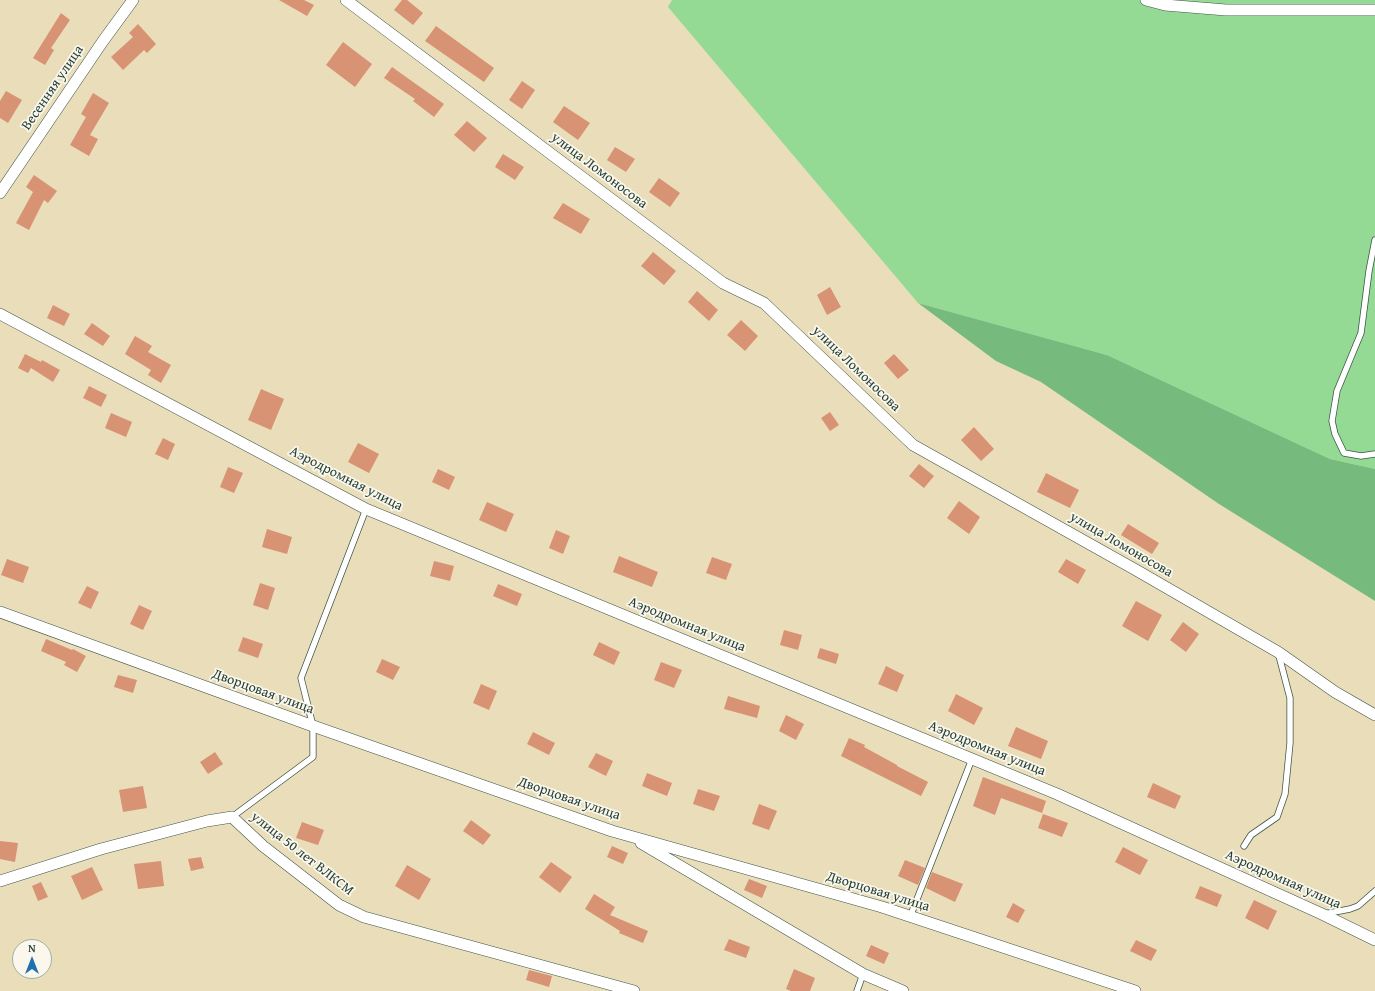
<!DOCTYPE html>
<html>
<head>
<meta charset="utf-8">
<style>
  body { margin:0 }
  #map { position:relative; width:1375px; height:991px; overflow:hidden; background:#e9deb9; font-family:"Gentium Book Plus",serif }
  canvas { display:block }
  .north { position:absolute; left:12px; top:939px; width:40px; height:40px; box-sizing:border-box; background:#fbf7ec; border:1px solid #a3ada2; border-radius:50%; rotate:0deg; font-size:11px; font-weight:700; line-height:16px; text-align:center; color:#1f3d34 }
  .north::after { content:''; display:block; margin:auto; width:14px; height:18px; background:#1f6fb2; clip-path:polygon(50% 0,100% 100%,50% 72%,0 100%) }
</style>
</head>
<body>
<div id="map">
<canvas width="1375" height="991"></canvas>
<div class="north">N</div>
</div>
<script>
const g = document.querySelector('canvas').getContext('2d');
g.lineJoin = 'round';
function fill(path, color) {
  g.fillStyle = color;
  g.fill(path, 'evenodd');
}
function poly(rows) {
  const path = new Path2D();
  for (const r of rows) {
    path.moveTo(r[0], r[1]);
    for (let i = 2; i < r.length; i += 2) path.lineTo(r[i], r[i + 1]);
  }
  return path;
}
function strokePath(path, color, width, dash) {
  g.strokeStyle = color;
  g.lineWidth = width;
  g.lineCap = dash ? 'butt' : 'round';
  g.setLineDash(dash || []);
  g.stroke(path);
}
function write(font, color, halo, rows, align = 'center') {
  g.font = font + ' "Gentium Book Plus",serif';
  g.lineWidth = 3.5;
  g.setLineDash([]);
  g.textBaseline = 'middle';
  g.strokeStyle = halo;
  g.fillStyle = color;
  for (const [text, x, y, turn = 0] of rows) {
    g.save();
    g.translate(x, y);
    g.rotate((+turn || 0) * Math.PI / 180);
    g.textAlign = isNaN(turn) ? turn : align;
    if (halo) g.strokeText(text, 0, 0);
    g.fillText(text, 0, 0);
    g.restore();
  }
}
fill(poly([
  [672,0,1375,0,1375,469,1330,459,1107,355,918,303,668,7]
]), '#94da94');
fill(poly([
  [918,303,1107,355,1330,459,1375,469,1375,601,1219,504,1041,382,996,361]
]), '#77ba7e');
fill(poly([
  [279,0,304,0,314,5,307,16],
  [402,0,407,0,423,13,413,25,394,10],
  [61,13,70,20,51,48,54,50,45,65,33,58],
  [138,24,156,44,147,53,144,50,123,70,111,57,133,37,129,33],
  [436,26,494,68,484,82,425,41],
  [343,42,372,64,355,87,326,65],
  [392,67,444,104,434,117,413,101,415,99,384,78],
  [522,81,535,90,522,109,509,100],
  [6,91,22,100,8,123,0,118,0,101],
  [93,93,109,103,90,135,98,139,89,156,70,145,86,117,81,114],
  [564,106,590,123,578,140,553,122],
  [467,121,487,138,474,152,454,135],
  [615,147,635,159,626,172,607,160],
  [503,154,524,167,515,180,495,167],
  [34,175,57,191,48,203,44,200,29,230,16,223,33,192,26,187],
  [659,178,680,193,670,207,649,192],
  [563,203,590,219,581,234,553,218],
  [653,252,676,271,664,285,641,266],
  [830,287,841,307,827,315,817,295],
  [697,291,718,310,709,321,688,302],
  [53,305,70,314,64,326,47,318],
  [741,320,758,336,745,351,727,335],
  [92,323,110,336,103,346,84,334],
  [135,336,152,346,148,352,171,365,161,383,148,375,151,370,125,354],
  [25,354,41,362,42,360,60,370,53,382,31,368,28,373,18,368],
  [894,354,909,370,898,379,884,363],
  [89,386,107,395,101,407,83,398],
  [261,389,284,399,271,430,248,420],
  [830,412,839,425,830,431,821,418],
  [111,413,132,422,126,437,105,428],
  [974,427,994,449,981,461,961,440],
  [163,438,175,444,168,460,155,454],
  [358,443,379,454,369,473,348,462],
  [919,464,934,476,924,488,909,476],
  [228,467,243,473,234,493,220,487],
  [438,469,455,477,449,490,432,482],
  [1046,473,1079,490,1070,508,1037,492],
  [959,501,980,517,969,534,947,518],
  [487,502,514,514,506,532,479,520],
  [1128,524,1159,543,1152,554,1121,535],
  [267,529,292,537,287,554,262,547],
  [556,530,570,536,563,554,549,548],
  [619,556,658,572,652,587,613,572],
  [712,557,732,564,726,580,706,573],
  [7,559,29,567,23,583,1,575],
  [1066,559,1086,570,1078,584,1058,572],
  [434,561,454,566,450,581,430,576],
  [260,583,275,588,268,610,253,605],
  [498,584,522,594,517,606,493,596],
  [87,586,99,592,91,609,78,603],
  [1136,601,1162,615,1148,641,1122,626],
  [139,605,152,611,143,630,130,624],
  [1183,622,1199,634,1186,652,1170,640],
  [784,630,802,635,798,650,780,645],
  [243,637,263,644,258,658,238,651],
  [46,639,72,650,73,649,86,656,77,672,64,665,66,662,41,651],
  [599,642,620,652,614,665,593,655],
  [820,648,839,654,836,664,817,658],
  [382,659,400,667,393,680,376,672],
  [661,662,682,670,674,688,654,680],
  [886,666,904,675,897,692,878,684],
  [118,675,137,680,133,693,114,687],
  [481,684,497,691,489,710,473,703],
  [956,694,983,708,974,725,948,711],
  [728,696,760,706,757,718,724,709],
  [786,715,804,724,796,740,779,731],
  [1016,727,1048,741,1041,759,1008,746],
  [533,732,555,743,549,755,527,744],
  [849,738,865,745,864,747,897,765,897,766,928,782,921,796,841,756],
  [215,752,223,764,208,774,200,762],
  [596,753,613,761,606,776,588,767],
  [647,773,672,783,667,796,642,786],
  [983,777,1046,801,1042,813,1001,798,995,815,973,806],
  [1153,783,1181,796,1175,809,1147,797],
  [143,786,147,808,123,812,119,790],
  [698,789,720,796,714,811,693,804],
  [759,804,777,811,769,830,752,824],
  [1043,814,1068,823,1062,837,1038,828],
  [471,820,491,835,483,845,463,831],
  [302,822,324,830,318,845,296,838],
  [0,841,18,843,15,862,0,859],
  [612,846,628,853,623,864,607,857],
  [1123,847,1148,860,1140,875,1115,862],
  [201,857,204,868,191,871,188,859],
  [905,860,925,868,918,885,898,876],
  [161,861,164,886,138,889,134,864],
  [551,862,572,877,560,893,539,877],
  [407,865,431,879,419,900,395,886],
  [92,867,103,890,82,900,71,876],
  [932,872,963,884,955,902,926,888],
  [749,879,767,886,762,898,744,890],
  [41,882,48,897,38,901,32,886],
  [1200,886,1222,895,1217,907,1195,898],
  [594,894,615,907,610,915,648,931,643,943,619,933,620,931,585,909],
  [1254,900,1277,911,1268,930,1245,918],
  [1013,903,1025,910,1018,923,1006,917],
  [729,939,750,947,746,958,724,950],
  [1136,940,1157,950,1151,961,1130,951],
  [871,945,889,953,884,964,866,956],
  [794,969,815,978,810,991,791,991,786,989],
  [529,970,552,976,549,987,526,980]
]), '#d89274');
const service = poly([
  [1375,240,1369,271,1361,333,1337,391,1332,421,1335,434,1344,453,1361,456,1375,454],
  [232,817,313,757,313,726,301,678,366,509],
  [1244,846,1251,835,1277,817,1285,794,1290,743,1290,698,1278,652],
  [1324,914,1350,909,1358,906,1375,891],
  [910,917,972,759],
  [857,991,863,974]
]);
const minor = poly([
  [346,0,723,283,764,303,913,445,1136,570,1278,652,1335,692,1375,715],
  [1146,0,1165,5,1226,10,1375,10],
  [0,193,103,41,133,0],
  [0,314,366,509,1057,794,1322,914,1375,940],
  [0,612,313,726,612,831,882,907,1135,991],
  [641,843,863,974,903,991],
  [0,881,101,849,207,821,232,817,263,846,339,905,364,917,634,991]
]);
strokePath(service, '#3d5548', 7);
strokePath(minor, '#3d5548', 12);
strokePath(service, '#fff', 5.5);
strokePath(minor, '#fff', 11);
write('14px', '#1f3d34', '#fbf7ec', [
  ["Весенняя улица",53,88,-56],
  ["улица Ломоносова",599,171,37],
  ["улица Ломоносова",856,369,44],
  ["Аэродромная улица",346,479,27],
  ["улица Ломоносова",1121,545,30],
  ["Аэродромная улица",687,625,22],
  ["Дворцовая улица",263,692,20],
  ["Аэродромная улица",987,749,22],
  ["Дворцовая улица",569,799,19],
  ["улица 50 лет ВЛКСМ",302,854,38],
  ["Аэродромная улица",1283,880,24],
  ["Дворцовая улица",878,892,17]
]);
</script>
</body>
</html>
